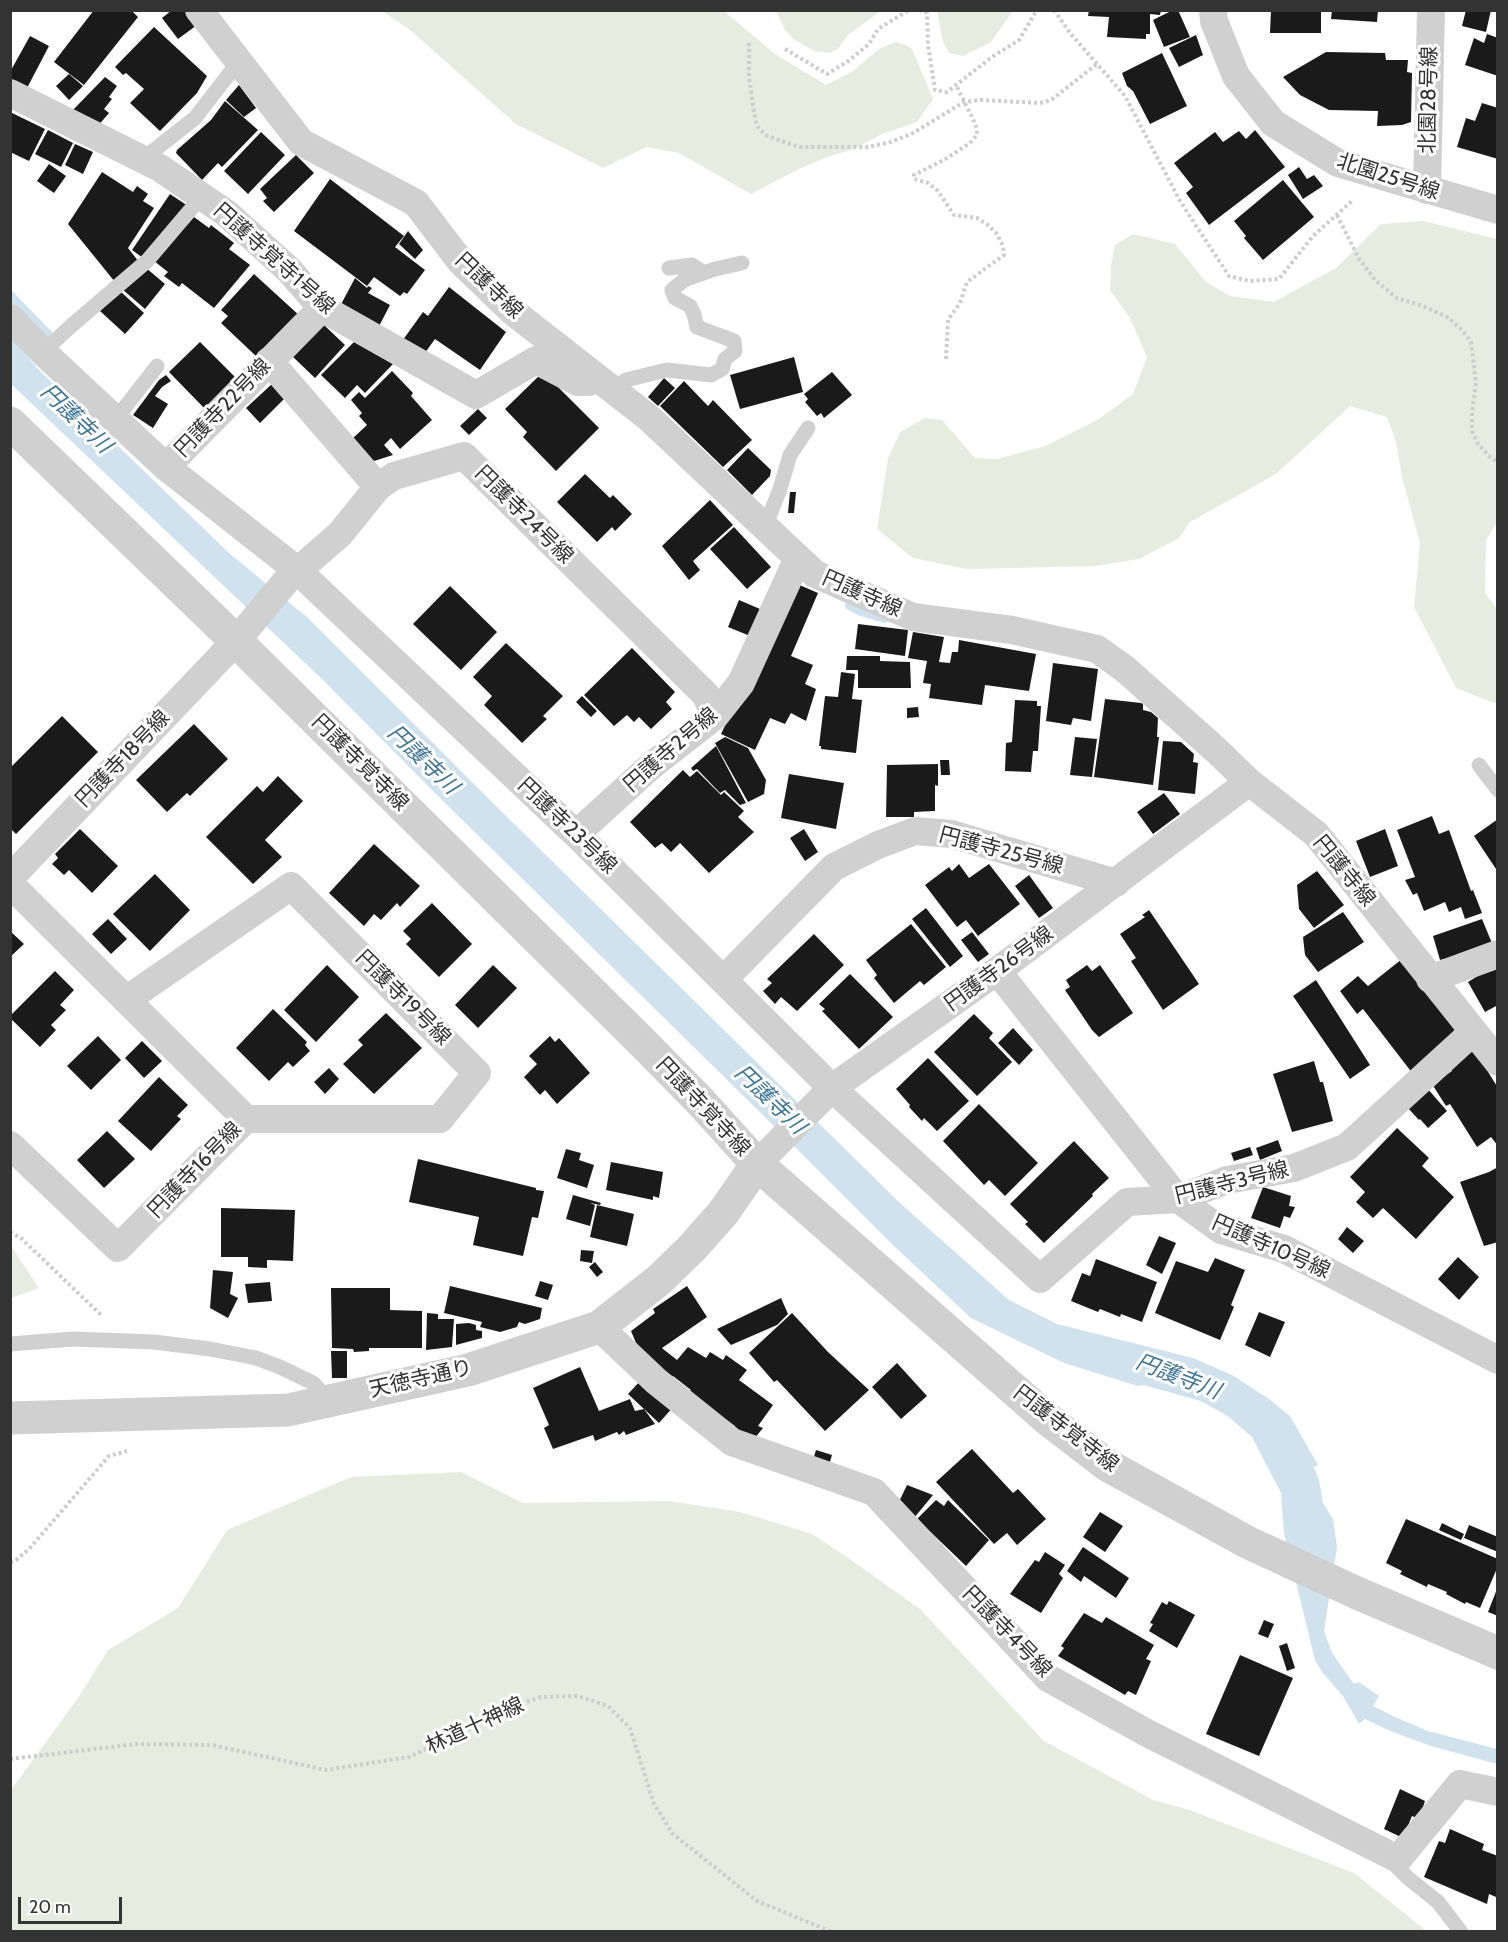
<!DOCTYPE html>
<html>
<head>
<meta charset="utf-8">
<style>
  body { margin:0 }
  #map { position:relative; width:1508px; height:1942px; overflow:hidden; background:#fff; font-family:Cabin,sans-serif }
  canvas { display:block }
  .frame { position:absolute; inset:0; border:12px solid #333; pointer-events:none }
  .scale { position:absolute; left:18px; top:1897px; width:104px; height:27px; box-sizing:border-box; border:3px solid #333; border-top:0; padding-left:8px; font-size:18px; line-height:21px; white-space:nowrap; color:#333; -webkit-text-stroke:4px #fff; paint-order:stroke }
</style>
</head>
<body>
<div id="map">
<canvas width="1508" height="1942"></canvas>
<div class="frame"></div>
<div class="scale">20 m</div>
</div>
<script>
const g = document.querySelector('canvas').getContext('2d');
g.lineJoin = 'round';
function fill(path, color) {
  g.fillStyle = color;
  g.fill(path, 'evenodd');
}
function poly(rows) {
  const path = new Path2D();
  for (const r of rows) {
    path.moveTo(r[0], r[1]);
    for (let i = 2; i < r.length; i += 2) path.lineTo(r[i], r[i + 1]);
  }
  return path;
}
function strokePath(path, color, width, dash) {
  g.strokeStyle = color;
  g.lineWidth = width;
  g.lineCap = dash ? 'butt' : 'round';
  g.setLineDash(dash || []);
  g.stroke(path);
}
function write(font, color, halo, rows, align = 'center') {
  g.font = font + ' Cabin,"Noto Sans JP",sans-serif';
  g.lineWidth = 6;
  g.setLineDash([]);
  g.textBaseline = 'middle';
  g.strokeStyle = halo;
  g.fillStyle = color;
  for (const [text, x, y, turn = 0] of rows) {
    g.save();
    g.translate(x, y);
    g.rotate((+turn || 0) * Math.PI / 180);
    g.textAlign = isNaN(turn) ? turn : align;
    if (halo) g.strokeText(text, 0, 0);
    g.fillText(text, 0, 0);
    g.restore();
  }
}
fill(poly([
  [382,11,724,11,775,54,826,85,853,71,879,49,895,42,906,45,912,49,933,99,917,122,882,134,854,149,827,157,795,171,751,194,679,153,647,147,603,168,516,124,410,30],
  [776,11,881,11,848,35,838,49,829,53,814,51,795,40,785,30],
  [937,11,937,10,1013,11,991,42,963,56,949,53,943,42],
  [1423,221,1497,239,1498,521,1486,540,1485,593,1497,609,1497,704,1456,688,1414,607,1420,543,1402,477,1396,442,1387,417,1350,406,1276,474,1190,522,1179,538,1139,559,1095,566,967,569,913,558,877,529,888,459,900,432,925,418,942,420,975,458,997,459,1045,446,1099,419,1133,394,1147,357,1130,318,1110,290,1111,266,1115,245,1133,234,1175,244,1206,282,1230,296,1274,302,1336,268,1381,224],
  [11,1246,39,1288,11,1298,10,1246],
  [461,1472,523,1503,669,1501,740,1512,812,1534,847,1557,920,1609,1044,1741,1153,1800,1187,1809,1354,1873,1424,1929,1424,1931,11,1931,11,1790,78,1698,108,1650,178,1608,227,1530,351,1477]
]), '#e6ecdf');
fill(poly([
  [10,334,37,368,229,553,308,618,496,806,901,1204,1009,1300,1057,1324,1193,1358,1232,1375,1269,1399,1290,1416,1318,1465,1314,1467,1319,1480,1323,1503,1333,1519,1337,1547,1324,1631,1332,1653,1354,1684,1359,1682,1379,1696,1373,1706,1395,1717,1428,1731,1497,1749,1497,1764,1431,1746,1390,1731,1365,1719,1359,1724,1343,1696,1322,1672,1315,1660,1284,1533,1281,1493,1252,1437,1229,1417,1201,1401,1143,1385,1138,1386,1064,1363,971,1318,894,1246,763,1115,440,798,323,680,11,384]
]), '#cfe2ee');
strokePath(poly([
  [10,296,50,337],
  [850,605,861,611,884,618]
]), '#cfe2ee', 10);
fill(poly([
  [94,10,131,10,138,17,84,85,54,62],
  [172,10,186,10,197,25,178,39,162,18],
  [1089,10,1161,10,1160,15,1150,14,1150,34,1146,34,1146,39,1107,37,1109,17,1088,16],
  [1173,10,1178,10,1190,37,1164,47,1153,20],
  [1271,10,1321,10,1321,33,1270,33],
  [1332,10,1378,10,1377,22,1331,19],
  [1466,10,1491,10,1486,32,1462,26],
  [154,27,207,76,197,93,160,131,130,103,144,89,126,73,123,75,115,67],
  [1487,34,1498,38,1498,76,1465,65,1474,38,1484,43],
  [1196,35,1203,55,1179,67,1169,48],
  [30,36,49,46,26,90,10,83,10,72],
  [1326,52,1385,53,1386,60,1408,60,1407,72,1412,73,1411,122,1402,125,1377,126,1378,111,1329,110,1300,95,1283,77],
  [1162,53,1187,106,1150,124,1133,91,1127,86,1122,73],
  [69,74,83,86,69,100,56,86],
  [105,77,117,86,109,97,112,99,104,109,109,113,97,127,71,112],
  [239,85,256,108,244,117,226,100],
  [225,101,258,130,222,167,218,163,202,180,176,153,177,150,211,120],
  [1482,103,1498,108,1498,159,1457,147,1466,118,1475,121],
  [10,112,45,129,29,161,10,152],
  [48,130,73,143,61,167,35,154],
  [1255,130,1285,167,1209,225,1186,193,1193,187,1174,163,1215,132,1223,142,1239,131,1246,139],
  [261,132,285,155,248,194,224,171],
  [75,144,93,152,83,174,65,165],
  [296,155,314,173,274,212,263,201,267,198,260,189],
  [49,164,66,176,54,193,37,181],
  [1299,167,1307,179,1314,175,1323,186,1303,199,1288,175],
  [102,172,133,192,137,186,148,194,143,201,154,208,128,248,139,262,115,282,68,224],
  [330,179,404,236,395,247,425,270,407,294,404,292,400,296,374,277,367,286,294,231],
  [1283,180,1314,217,1263,260,1244,238,1246,236,1234,221],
  [170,194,188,206,143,258,132,250],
  [194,217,209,228,211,225,234,243,229,249,250,265,214,308,182,283,179,287,164,276,168,272,154,261],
  [408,231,423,250,415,259,399,244],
  [145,267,165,284,145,309,122,289],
  [254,274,301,317,258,358,221,323,228,316,221,310],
  [355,278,367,288,368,286,372,288,368,293,390,305,377,330,338,310],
  [449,287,506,332,480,370,435,339,422,357,400,344,423,312,428,316],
  [120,291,144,313,125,334,100,311],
  [324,325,345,345,315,378,292,356],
  [200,342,237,379,205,409,169,372],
  [354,342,393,364,365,393,357,385,345,398,321,375],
  [794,357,803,392,740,409,730,375],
  [392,371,413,393,411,396,432,420,400,449,391,438,384,445,393,455,371,462,352,439,367,425,359,416,362,413,351,400,359,392,365,398],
  [543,372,599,428,556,471,523,437,527,432,505,409],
  [832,372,852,395,824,418,821,413,817,416,805,402,808,399,804,394],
  [166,375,171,381,162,387,155,396,168,404,153,428,133,415,159,380],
  [664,378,675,388,658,406,648,397],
  [684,381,708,406,713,400,752,440,723,467,660,406],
  [273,383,287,396,260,423,246,408],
  [478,409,487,418,469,435,460,426],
  [748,448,771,470,770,476,752,495,727,470],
  [585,474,610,498,613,495,632,514,615,531,612,527,597,542,557,502],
  [790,492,796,492,794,513,788,513],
  [710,500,733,525,693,561,700,570,689,580,662,546],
  [734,527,771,567,747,589,710,549],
  [795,583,818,593,791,656,813,665,805,684,816,689,806,721,791,713,785,724,770,718,755,750,721,734,791,586],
  [450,586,497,632,461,670,413,624],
  [739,600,767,612,755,638,728,627],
  [858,624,908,630,905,656,855,649],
  [913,632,944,637,939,662,950,663,952,652,958,652,959,640,1036,654,1029,691,985,685,982,705,929,698,931,684,923,683,927,661,908,658],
  [506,643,563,696,543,716,547,719,522,743,484,705,492,696,473,677],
  [632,648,675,692,666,702,672,709,651,729,639,717,634,722,627,715,614,726,584,695],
  [847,656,880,656,880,661,910,662,911,688,858,688,858,670,846,670],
  [1053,663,1098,669,1091,721,1073,718,1071,725,1046,721],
  [841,672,855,674,852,699,862,700,856,753,821,749,821,746,819,746,825,696,838,697],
  [582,696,597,711,591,717,576,702],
  [1105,699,1141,703,1143,704,1143,710,1151,712,1158,718,1157,737,1159,737,1153,785,1094,777],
  [1015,700,1037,701,1037,706,1041,706,1038,751,1033,751,1031,772,1005,771,1006,743,1012,742],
  [918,707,919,717,907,718,907,708],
  [62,716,98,752,16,834,10,828,10,768],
  [194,724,228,759,190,796,187,793,167,812,136,780],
  [725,737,748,748,766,780,764,794,748,802,715,743],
  [1075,737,1097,739,1092,777,1070,775],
  [1163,741,1181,742,1194,754,1193,762,1198,763,1195,794,1158,790],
  [716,746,746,803,740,805,725,790,720,793,697,769,693,771,691,768],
  [940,760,949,760,950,775,941,775],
  [938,764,938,786,935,785,935,811,914,812,914,817,886,817,887,765],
  [683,770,690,777,697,771,721,795,724,792,744,811,738,817,754,832,709,873,680,843,671,852,662,843,655,848,630,822],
  [789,774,844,783,836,829,781,818],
  [278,776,303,801,265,840,282,857,253,884,206,837,257,786,263,792],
  [1164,793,1180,814,1153,834,1137,812],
  [1432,816,1439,834,1449,830,1471,891,1473,890,1482,913,1465,919,1461,907,1449,912,1445,902,1424,911,1417,893,1413,895,1405,880,1415,877,1397,830],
  [1498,819,1498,872,1474,836],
  [80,829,118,866,92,893,69,870,64,875,52,864,58,858,55,854],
  [804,829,818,852,805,861,790,838],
  [1385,829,1398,866,1370,877,1356,841],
  [374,844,420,886,400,907,397,903,381,920,374,914,364,926,329,893],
  [959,864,969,878,989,864,1020,904,978,936,966,920,957,927,925,885,949,867,952,871],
  [1317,871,1344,905,1314,928,1299,909,1297,885],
  [155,874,190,910,150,951,113,914],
  [1029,875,1053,908,1039,918,1015,886],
  [432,903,472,944,439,977,406,944,411,939,403,931],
  [926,908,963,956,950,967,912,919],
  [1149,910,1199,984,1163,1010,1131,961,1136,958,1120,934,1145,917,1142,915],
  [1343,912,1364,942,1318,972,1305,955,1303,937],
  [108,919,127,939,111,954,92,934],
  [1482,919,1494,948,1440,960,1433,936],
  [911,924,946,967,924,985,920,981,894,1003,874,978,877,975,866,960],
  [10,931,24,944,10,957],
  [972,932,989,954,978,962,961,940],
  [814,934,844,965,797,1011,781,997,775,1004,763,991,772,983,767,979],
  [1402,959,1457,1033,1413,1074,1363,1009,1357,1014,1340,991,1358,976,1368,986],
  [327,965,359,997,316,1042,284,1010],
  [493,965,517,988,478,1028,455,1005],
  [1087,965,1092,971,1100,965,1133,1013,1099,1037,1092,1030,1065,990,1070,987,1066,980],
  [1495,965,1498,973,1498,1005,1485,1012,1468,982],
  [55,971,74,990,60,1005,66,1010,51,1025,56,1030,40,1047,10,1018,10,1016],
  [850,974,893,1017,859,1049,822,1011,825,1009,819,1004],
  [1316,980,1370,1065,1350,1079,1293,996],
  [273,1009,307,1042,305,1045,310,1051,293,1067,288,1062,269,1081,236,1048],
  [386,1013,422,1048,374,1094,343,1064,363,1045,358,1040],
  [974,1014,993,1033,989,1038,1012,1062,977,1096,934,1052],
  [1013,1028,1033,1050,1019,1065,998,1043],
  [98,1036,121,1060,91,1090,67,1066],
  [550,1036,555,1042,559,1038,590,1073,557,1104,545,1090,540,1095,524,1077,537,1064,529,1056],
  [142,1041,162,1061,144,1078,125,1058],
  [1476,1048,1482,1062,1498,1088,1498,1146,1491,1137,1477,1147,1450,1104,1446,1106,1432,1084,1452,1071,1450,1067],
  [928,1058,969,1101,937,1131,924,1118,922,1121,909,1107,910,1105,896,1089],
  [1314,1061,1320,1082,1323,1082,1333,1121,1292,1132,1273,1074],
  [329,1068,339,1079,325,1094,314,1082],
  [159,1077,188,1105,177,1116,181,1119,151,1151,118,1121],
  [1427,1088,1447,1111,1428,1128,1420,1119,1419,1120,1407,1107],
  [979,1104,1038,1163,1005,1196,989,1180,984,1185,943,1141],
  [1397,1128,1429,1158,1422,1166,1454,1197,1416,1239,1383,1208,1373,1218,1356,1202,1365,1192,1350,1177],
  [107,1131,135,1159,104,1188,77,1160],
  [1278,1140,1282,1151,1260,1160,1256,1148],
  [1074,1141,1109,1178,1092,1194,1093,1196,1044,1243,1025,1224,1028,1222,1010,1204],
  [1250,1147,1253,1155,1234,1161,1231,1153],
  [566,1149,581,1153,579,1160,594,1165,587,1188,557,1178],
  [418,1159,536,1188,536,1190,544,1191,538,1218,532,1217,523,1256,473,1245,479,1217,409,1202],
  [611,1162,663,1172,659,1198,653,1196,653,1200,606,1190],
  [1498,1167,1498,1242,1484,1246,1460,1182,1489,1172],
  [1263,1187,1291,1196,1289,1206,1295,1207,1290,1218,1284,1216,1280,1228,1251,1218],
  [573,1195,601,1203,600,1205,590,1203,595,1205,590,1226,566,1219],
  [597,1205,634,1214,627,1246,590,1237],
  [221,1208,295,1210,293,1261,267,1260,267,1268,248,1267,248,1257,221,1257],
  [1347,1227,1364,1241,1353,1253,1338,1239],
  [1159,1236,1176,1243,1162,1274,1146,1265],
  [581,1250,594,1251,592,1263,580,1261],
  [1458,1257,1479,1277,1459,1300,1438,1279],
  [1215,1258,1245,1270,1231,1305,1234,1307,1220,1340,1155,1313,1176,1261,1208,1272],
  [1096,1259,1157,1282,1142,1322,1121,1314,1120,1317,1100,1309,1098,1312,1071,1301,1082,1273,1090,1276],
  [595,1262,603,1272,597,1277,589,1267],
  [213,1270,233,1272,230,1294,238,1298,228,1318,210,1308],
  [540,1281,553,1285,548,1300,535,1296],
  [270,1282,272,1301,248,1303,245,1284],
  [450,1286,542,1308,540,1319,525,1324,519,1322,517,1327,500,1332,480,1327,482,1322,444,1313],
  [687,1286,707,1317,662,1348,677,1360,688,1347,706,1358,710,1352,723,1360,726,1355,747,1370,739,1380,773,1405,758,1426,763,1428,754,1439,735,1429,735,1426,688,1393,691,1390,673,1376,671,1379,639,1350,631,1331,655,1313,653,1309],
  [331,1288,390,1288,390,1310,422,1311,422,1348,369,1348,369,1351,354,1352,353,1349,332,1348],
  [781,1298,788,1314,777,1325,731,1345,717,1329],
  [1259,1312,1285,1322,1270,1357,1245,1345],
  [427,1313,438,1314,438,1319,454,1319,452,1347,426,1350],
  [792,1313,828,1352,869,1390,825,1431,777,1380,774,1382,749,1353],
  [469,1323,476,1325,476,1330,482,1331,482,1338,456,1345,456,1324],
  [331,1351,347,1351,347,1378,332,1378],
  [897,1363,927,1396,901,1419,872,1387],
  [580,1367,599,1411,630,1399,635,1411,644,1409,655,1424,626,1435,624,1431,619,1435,617,1432,595,1441,593,1435,553,1449,544,1428,549,1425,533,1388],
  [642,1379,674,1406,659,1423,628,1394],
  [972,1449,1013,1493,1018,1489,1046,1519,1017,1545,1007,1533,994,1544,936,1482],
  [816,1450,832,1455,829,1465,813,1460],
  [907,1485,933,1495,914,1518,898,1504],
  [936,1500,944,1506,948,1500,989,1540,966,1566,917,1519],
  [1100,1512,1123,1526,1105,1552,1083,1537],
  [1406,1519,1498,1559,1498,1566,1480,1608,1466,1602,1465,1604,1446,1594,1447,1592,1428,1584,1427,1587,1400,1574,1402,1571,1386,1563],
  [1442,1523,1464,1534,1461,1540,1439,1530],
  [1469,1525,1498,1537,1498,1552,1464,1538],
  [1083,1547,1129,1578,1116,1598,1084,1576,1081,1582,1067,1571],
  [1045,1552,1065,1565,1059,1574,1063,1578,1041,1613,1010,1594,1035,1560,1039,1562],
  [1497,1589,1498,1589,1498,1616,1488,1612],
  [1169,1601,1195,1615,1177,1648,1149,1631,1153,1624,1150,1623,1162,1602,1167,1605],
  [1084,1613,1102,1623,1106,1617,1154,1645,1146,1659,1151,1661,1136,1695,1128,1691,1125,1695,1058,1656,1064,1648,1061,1646],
  [1264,1620,1274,1624,1268,1638,1258,1634],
  [1287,1643,1295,1668,1287,1671,1279,1646],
  [1240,1655,1293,1678,1259,1756,1206,1734],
  [1400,1789,1425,1801,1419,1819,1412,1816,1403,1838,1384,1829],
  [1450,1829,1484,1844,1482,1850,1498,1856,1498,1894,1496,1897,1489,1894,1487,1904,1424,1877,1439,1841,1445,1843]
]), '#1a1a1a');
strokePath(poly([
  [919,10,927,13,928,45,935,90,947,92,992,57,1019,40,1037,10],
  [1054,10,1070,33,1125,96,1180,201,1229,276,1249,281,1279,279,1313,236,1353,200],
  [749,43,749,76,754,112,757,126,765,135,799,147,868,147,891,142,913,133,964,102,981,100,1040,103,1051,100,1097,64],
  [785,49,827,74,847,62,869,44,878,29,909,10],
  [1337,215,1359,259,1376,281,1397,298,1423,306,1447,317,1462,330,1471,342,1476,383,1472,412,1472,431,1478,444,1489,456,1498,462],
  [946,359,948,320,960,303,967,282,1004,255,1003,246,997,234,988,225,977,218,954,215,938,191,928,183,914,179,914,175,944,160,970,143,977,135,977,129,973,119,956,85],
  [10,1232,22,1239,101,1315],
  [10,1562,16,1560,30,1548,109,1456,127,1451],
  [10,1759,137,1744,212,1745,326,1770,409,1757,469,1729,508,1708,541,1697,578,1696,608,1706,630,1728,654,1804,673,1834,757,1901,832,1932]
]), '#cdcdcd', 4, [3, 3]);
strokePath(poly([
  [143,159,195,118,239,61],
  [669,268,692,265,704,273],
  [43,352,71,326,147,261,192,208,200,195],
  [612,389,626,380,667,370,711,375,722,369,725,359,735,351,734,341,697,327,694,314,690,306,675,298,672,290,684,280,715,269,742,263],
  [115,420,157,366],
  [765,527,780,489,790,455,808,428],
  [1479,765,1498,790],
  [10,1344,73,1339,154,1342,210,1349,256,1358,280,1367,313,1383,329,1400],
  [1394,1857,1397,1867,1408,1878,1438,1902,1461,1932]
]), '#d0d0d0', 15);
strokePath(poly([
  [199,10,301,142,416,203,461,262,512,311,649,418,815,574,913,617,1012,630,1097,649,1125,669,1216,750,1249,782,1316,834,1498,1062],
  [1213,10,1214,21,1236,76,1273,123,1338,163,1498,210],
  [10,93,160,168,226,213,289,270,322,308,476,395,536,360,578,382,589,382],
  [1427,190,1431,10],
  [322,308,166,467,297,570,576,834,832,1088,1040,1279,1127,1202,1178,1199,1227,1180,1294,1168,1347,1147,1473,1032],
  [10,318,43,352,166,467],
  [269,361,378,487],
  [576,834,651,766,715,716,741,683,798,558],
  [10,878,236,641,287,580,340,534,378,487,394,476,464,456,706,695,715,716],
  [10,884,246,1119,118,1248,10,1145],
  [997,971,1178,1199,1221,1230,1284,1249,1498,1360],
  [1430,979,1498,954],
  [723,980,834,867,878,845,915,831,951,834,1116,883],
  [126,1000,291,886,477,1073,440,1119,246,1119],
  [757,1164,832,1088,997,971,1249,782],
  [599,1327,656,1381,732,1442,874,1492,1048,1678,1147,1733,1398,1859,1460,1784,1498,1792]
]), '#d0d0d0', 28);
strokePath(poly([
  [10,423,236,641,640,1040,700,1101,757,1164,1051,1422,1107,1465,1247,1542,1357,1593,1498,1653],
  [10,1418,288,1410,468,1370,599,1327,659,1280,691,1249,723,1213,757,1164]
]), '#d0d0d0', 33);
write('21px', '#333', '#fff', [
  ["北園28号線",1429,100,-89],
  ["北園25号線",1388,177,18],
  ["円護寺覚寺1号線",274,259,42],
  ["円護寺線",489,286,44],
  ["円護寺22号線",223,408,-46],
  ["円護寺24号線",524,515,45],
  ["円護寺線",862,594,24],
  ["円護寺2号線",671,750,-41],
  ["円護寺18号線",123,759,-46],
  ["円護寺覚寺線",360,763,45],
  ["円護寺23号線",567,826,44],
  ["円護寺25号線",1001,851,15],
  ["円護寺線",1344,871,51],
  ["円護寺26号線",999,969,-36],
  ["円護寺19号線",403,998,45],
  ["円護寺覚寺線",703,1107,47],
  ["円護寺16号線",195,1170,-46],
  ["円護寺3号線",1232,1183,-14],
  ["円護寺10号線",1271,1247,24],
  ["天徳寺通り",421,1379,-13],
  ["円護寺覚寺線",1066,1429,38],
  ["円護寺4号線",1007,1632,46],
  ["林道十神線",475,1726,-25]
]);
write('italic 22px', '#3f7597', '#fff', [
  ["円護寺川",76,419,44],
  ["円護寺川",423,760,44],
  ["円護寺川",770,1100,44],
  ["円護寺川",1178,1377,21]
]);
</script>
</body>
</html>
